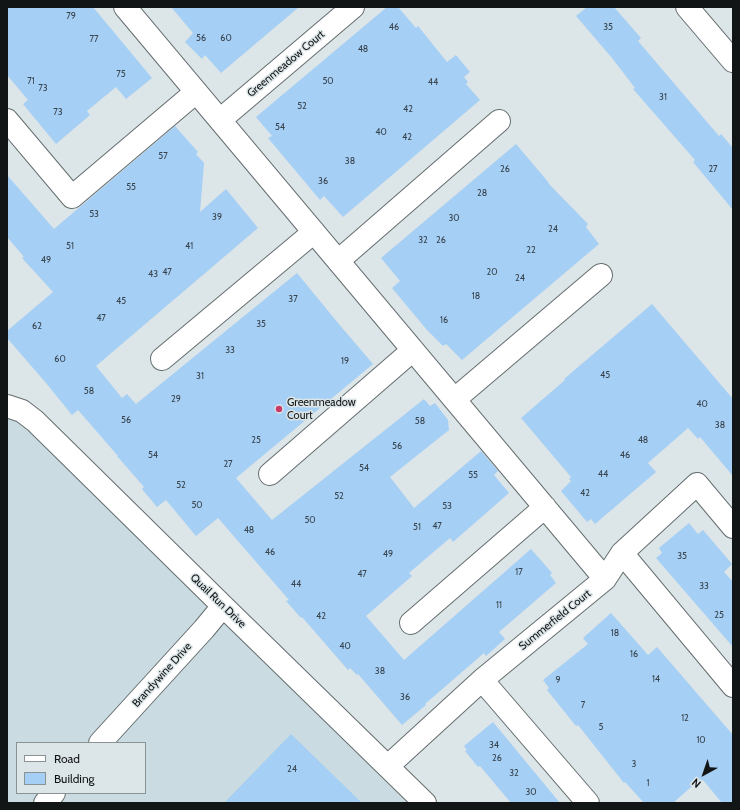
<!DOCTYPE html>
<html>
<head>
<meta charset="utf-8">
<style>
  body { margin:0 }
  #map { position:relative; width:740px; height:810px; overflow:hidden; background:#dce5e7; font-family:Cabin,sans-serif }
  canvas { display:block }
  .frame { position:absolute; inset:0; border:8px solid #121516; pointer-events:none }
  .legend { position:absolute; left:16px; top:742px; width:130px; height:52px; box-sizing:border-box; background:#dce5e7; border:1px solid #8b9293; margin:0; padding:5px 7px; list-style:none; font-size:12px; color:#121516 }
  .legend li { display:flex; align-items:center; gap:8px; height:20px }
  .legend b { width:20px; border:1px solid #8b9293 }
  .north { position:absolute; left:684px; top:754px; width:40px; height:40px; -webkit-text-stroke:3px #dce5e7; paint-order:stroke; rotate:220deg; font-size:11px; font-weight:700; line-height:16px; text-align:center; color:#121516 }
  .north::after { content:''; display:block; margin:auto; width:14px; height:18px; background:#121516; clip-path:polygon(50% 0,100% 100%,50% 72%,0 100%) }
</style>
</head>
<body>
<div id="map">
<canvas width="740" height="810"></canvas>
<div class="frame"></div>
<ul class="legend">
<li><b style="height:5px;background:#fff"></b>Road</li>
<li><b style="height:11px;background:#a6cff5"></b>Building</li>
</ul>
<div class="north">N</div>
</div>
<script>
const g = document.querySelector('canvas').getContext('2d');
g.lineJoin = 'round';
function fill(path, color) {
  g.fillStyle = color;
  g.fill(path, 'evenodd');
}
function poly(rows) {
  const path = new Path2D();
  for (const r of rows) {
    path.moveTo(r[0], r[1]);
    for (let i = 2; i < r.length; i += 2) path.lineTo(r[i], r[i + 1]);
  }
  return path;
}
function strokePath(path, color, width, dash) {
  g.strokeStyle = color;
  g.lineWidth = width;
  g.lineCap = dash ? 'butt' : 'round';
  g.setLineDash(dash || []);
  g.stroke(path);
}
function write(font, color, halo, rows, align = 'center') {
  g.font = font + ' Cabin,sans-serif';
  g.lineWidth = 3;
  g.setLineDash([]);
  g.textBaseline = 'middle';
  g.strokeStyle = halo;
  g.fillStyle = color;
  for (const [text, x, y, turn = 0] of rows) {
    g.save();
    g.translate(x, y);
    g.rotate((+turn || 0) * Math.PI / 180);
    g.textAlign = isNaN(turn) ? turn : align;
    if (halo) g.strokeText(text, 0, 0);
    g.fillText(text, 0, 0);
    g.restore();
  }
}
fill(poly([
  [7,406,425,803,7,803],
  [17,743,145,743,145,793,17,793]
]), '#cadce1');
fill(poly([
  [7,7,93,7,152,78,126,99,116,87,87,111,90,115,56,144,23,104,28,100,7,75],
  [171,7,299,7,221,73,205,55,202,59,185,42,193,33],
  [387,7,398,7,416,28,418,26,447,62,456,55,470,72,464,77,468,82,466,84,480,100,343,217,324,196,320,200,268,138,272,136,256,117],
  [587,7,614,7,641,38,638,41,719,136,721,134,733,148,733,210,693,162,695,160,633,89,635,88,612,58,576,16],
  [175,126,198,152,196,154,204,163,200,212,226,189,258,228,96,366,122,398,127,394,136,404,297,273,338,323,373,364,236,478,272,520,424,399,430,406,435,403,448,420,449,430,390,477,414,508,481,451,498,471,494,475,509,493,453,542,450,538,409,573,412,576,366,616,404,660,531,549,552,573,550,575,556,583,499,632,505,639,486,656,484,653,425,704,426,705,402,725,358,674,357,675,350,668,348,670,302,617,301,618,286,601,289,600,218,518,196,536,166,500,157,507,142,489,144,487,117,456,118,456,78,410,72,415,46,383,7,338,7,331,53,292,22,258,24,257,7,237,7,175,54,229],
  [516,144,549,183,548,183,588,224,586,227,599,244,462,360,446,344,443,346,427,330,392,288,400,281,381,258],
  [652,304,733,399,733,476,700,437,698,439,688,428,648,463,656,472,595,524,591,519,587,522,561,491,571,481,569,479,571,477,521,418,565,380,564,379],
  [689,523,698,534,703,530,732,564,724,572,733,582,733,647,656,558,662,553,659,548],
  [611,613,648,655,657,647,733,735,733,803,722,803,703,780,702,781,700,779,673,803,644,803,625,782,624,783,578,725,576,726,547,690,549,688,543,680,588,644,583,638],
  [493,722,560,803,511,803,480,766,478,767,465,751,467,750,464,746],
  [291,734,362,803,224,803]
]), '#a6cff5');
const minor = poly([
  [125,7,605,579],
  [687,7,733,61],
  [7,120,72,197,196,92],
  [220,120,353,7],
  [338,261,499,121],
  [162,359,314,232],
  [455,399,601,275],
  [7,406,22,411,35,421,223,606,425,803],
  [270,474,413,350],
  [622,553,733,686],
  [411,623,545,507],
  [482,680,588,803],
  [100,743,204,629,223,606],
  [388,766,482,680,605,579,622,553,697,484,733,527],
  [45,803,54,793]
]);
strokePath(minor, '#656d6f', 24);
strokePath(minor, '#fff', 22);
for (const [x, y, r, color] of [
  [279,409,4,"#c83b69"]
]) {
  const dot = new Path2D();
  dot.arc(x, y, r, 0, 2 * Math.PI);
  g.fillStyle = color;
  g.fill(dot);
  strokePath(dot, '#dce5e7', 1.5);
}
write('9px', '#37444e', null, [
  ["79",71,16],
  ["46",394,27],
  ["35",608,27],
  ["56",201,38],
  ["60",226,38],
  ["77",94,39],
  ["48",363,49],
  ["75",121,74],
  ["71",31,81],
  ["50",328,81],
  ["44",433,82],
  ["73",43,88],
  ["31",663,97],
  ["52",302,106],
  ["42",408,109],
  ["73",58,112],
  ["54",280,127],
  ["40",381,132],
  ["42",407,137],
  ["57",163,156],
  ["38",350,161],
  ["26",505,169],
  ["27",713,169],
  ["36",323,181],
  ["55",131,187],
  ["28",482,193],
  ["53",94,214],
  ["39",217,217],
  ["30",454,218],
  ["24",553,229],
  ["32",423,240],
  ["26",441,240],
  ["51",70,246],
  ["41",189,246],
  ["22",531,250],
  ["49",46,260],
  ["47",167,272],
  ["20",492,272],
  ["43",153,274],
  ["24",520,278],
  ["18",476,296],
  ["37",293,299],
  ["45",121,301],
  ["47",101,318],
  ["16",444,320],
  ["35",261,324],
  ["62",37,326],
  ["33",230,350],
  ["60",60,359],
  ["19",345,361],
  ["45",605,375],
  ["31",200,376],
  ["58",89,391],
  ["29",176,399],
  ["40",702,404],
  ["56",126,420],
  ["58",420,421],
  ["38",720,425],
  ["25",256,440],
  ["48",643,440],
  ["56",397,446],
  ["54",153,455],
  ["46",625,455],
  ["27",228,464],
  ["54",364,468],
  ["44",603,474],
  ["55",473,475],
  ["52",181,485],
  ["42",585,493],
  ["52",339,496],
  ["50",197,505],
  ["53",447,506],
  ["50",310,520],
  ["47",437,526],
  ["51",417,527],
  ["48",249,530],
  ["46",270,552],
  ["49",388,554],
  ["35",682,556],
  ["17",519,572],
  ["47",362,574],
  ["44",296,584],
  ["33",704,586],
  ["11",499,605],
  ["25",719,615],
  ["42",321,616],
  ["18",615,633],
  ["40",345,646],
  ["16",634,654],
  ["38",380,671],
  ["14",656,679],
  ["9",558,680],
  ["36",405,697],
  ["7",583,705],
  ["12",685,718],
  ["5",601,727],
  ["10",701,740],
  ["34",494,745],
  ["26",497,758],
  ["3",634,764],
  ["24",292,769],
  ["32",514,773],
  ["1",648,783],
  ["30",531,792]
]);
write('11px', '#121516', '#dce5e7', [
  ["Greenmeadow Court",286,64,-40],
  ["Quail Run Drive",218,601,44],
  ["Summerfield Court",555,620,-39],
  ["Brandywine Drive",162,675,-48]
]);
write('11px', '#121516', '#dce5e7', [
  ["Greenmeadow",287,403],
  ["Court",287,416]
], 'left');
</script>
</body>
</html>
